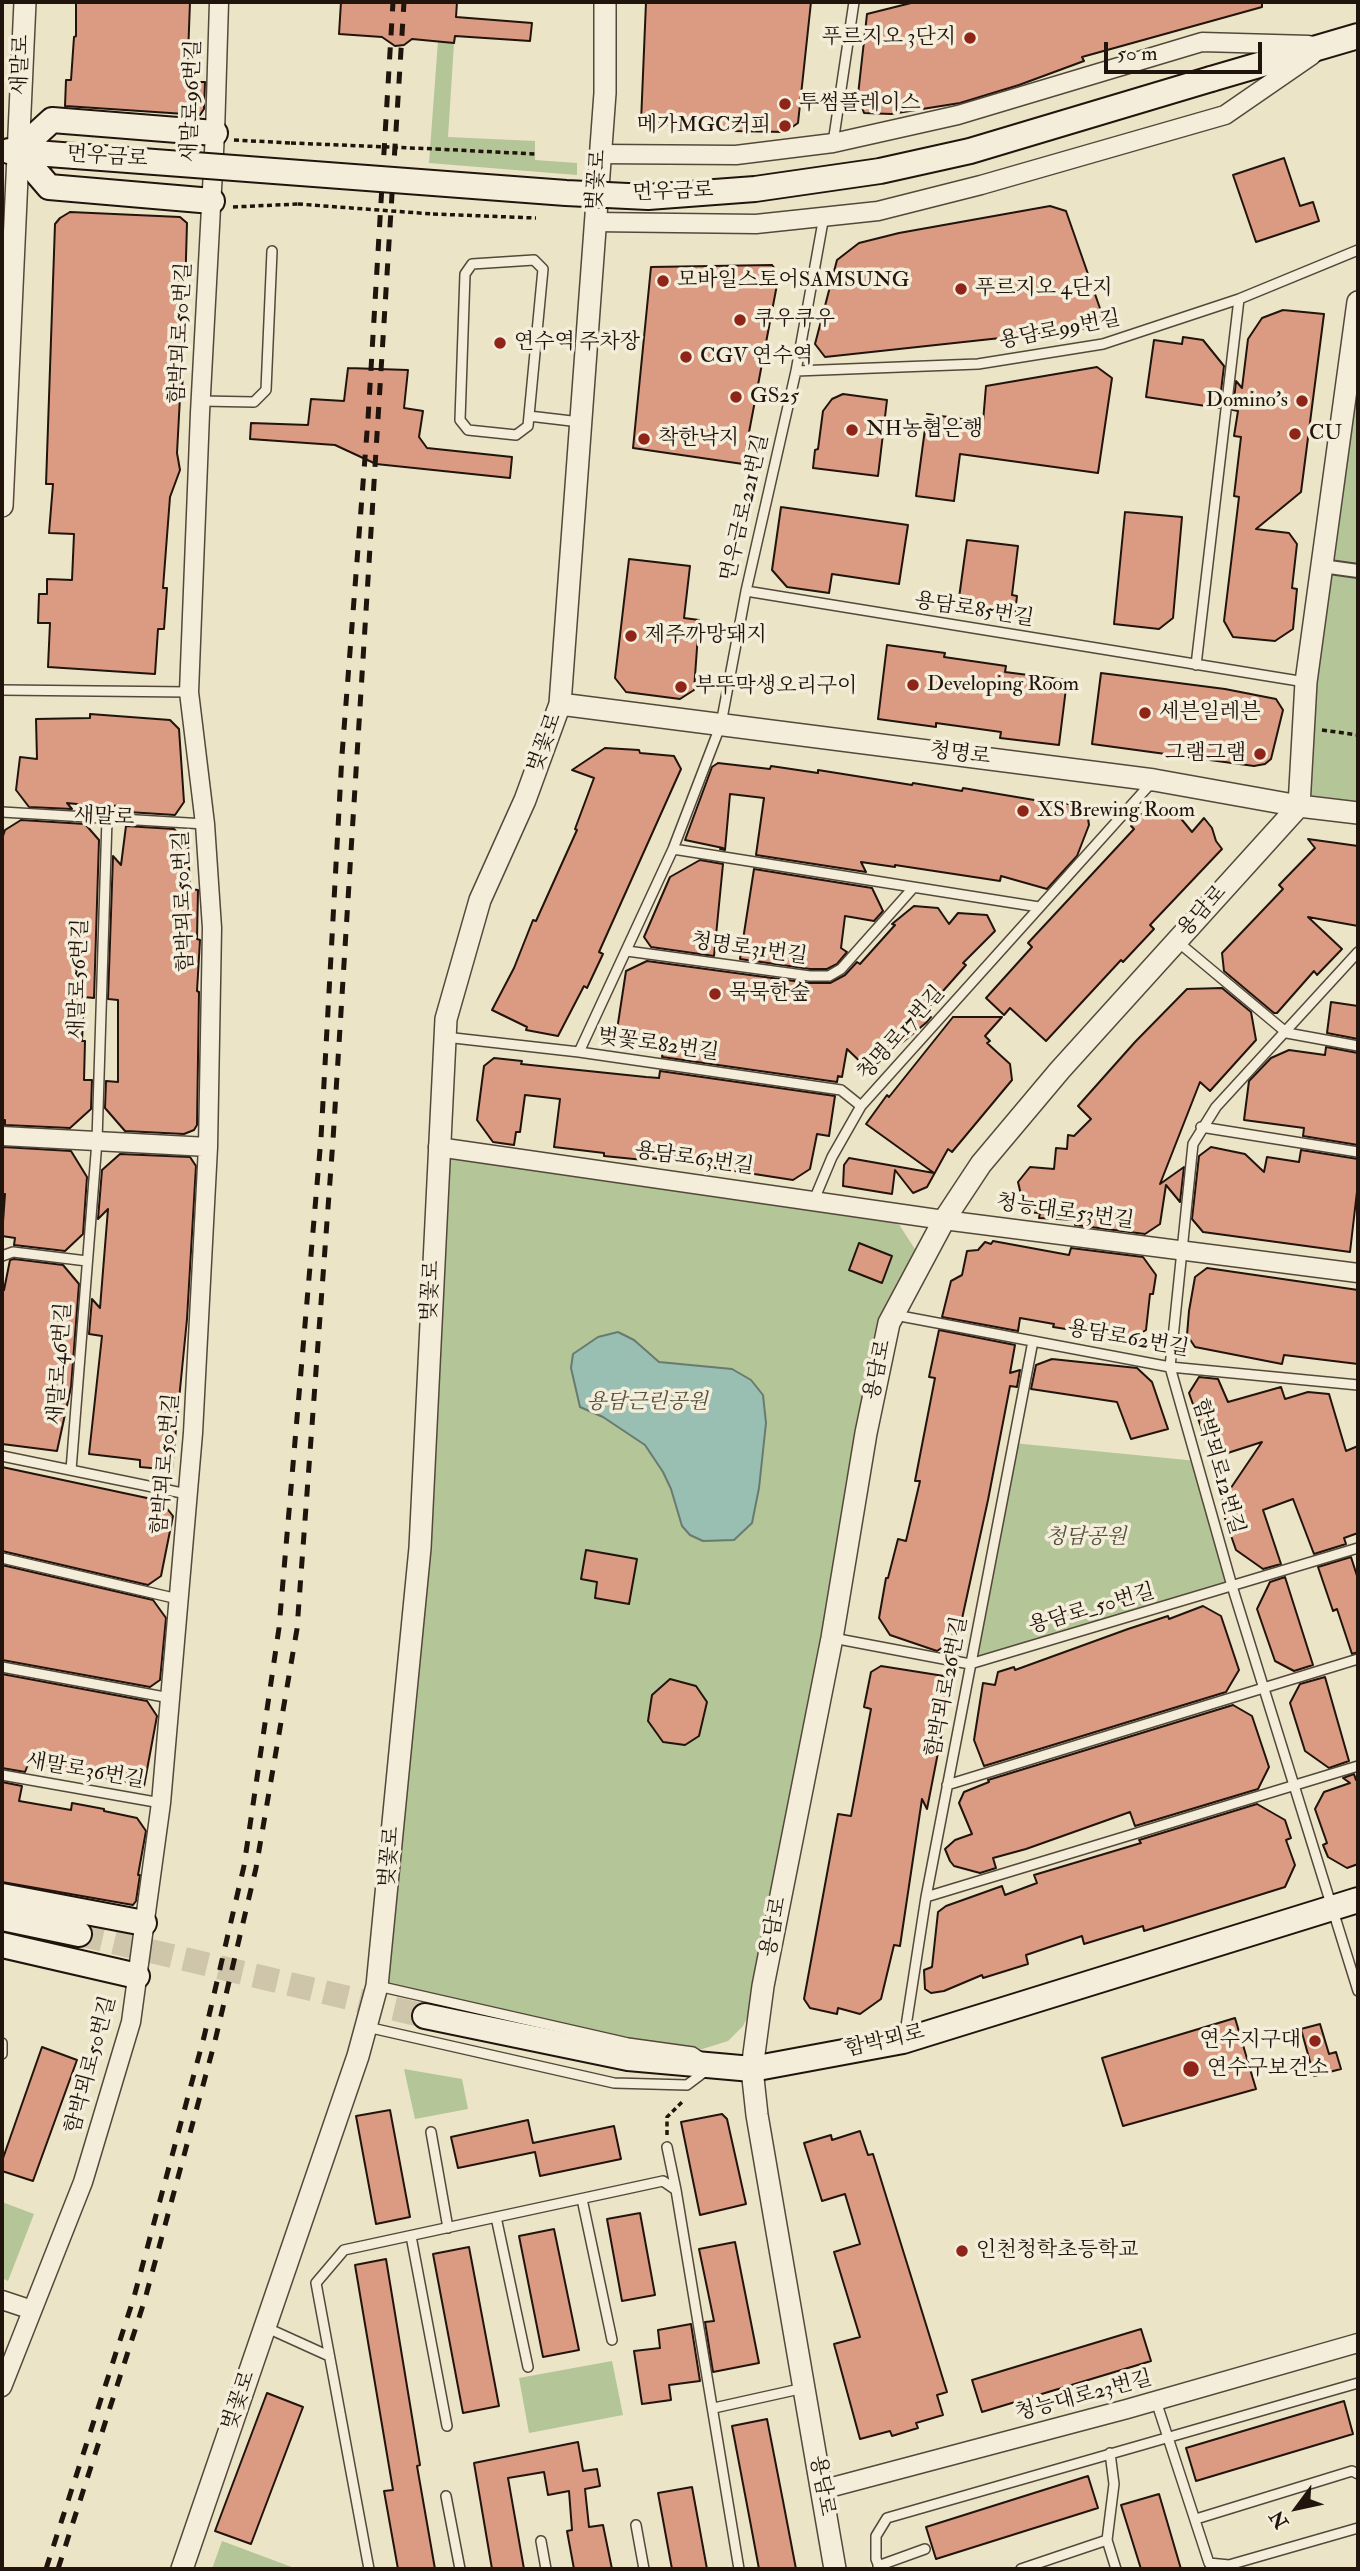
<!DOCTYPE html>
<html>
<head>
<meta charset="utf-8">
<style>
  body { margin:0 }
  #map { position:relative; width:1360px; height:2571px; overflow:hidden; background:#ece4c6; font-family:"IM FELL Double Pica",serif }
  canvas { display:block }
  .frame { position:absolute; inset:0; border:4px solid #21140d; pointer-events:none }
  .north { position:absolute; left:1262px; top:2473px; width:70px; height:70px; -webkit-text-stroke:5px #f3edda; paint-order:stroke; rotate:237deg; font-size:19px; font-weight:700; line-height:28px; text-align:center; color:#21140d }
  .north::after { content:''; display:block; margin:auto; width:24px; height:32px; background:#21140d; clip-path:polygon(50% 0,100% 100%,50% 72%,0 100%) }
  .scale { position:absolute; left:1104px; top:42px; width:158px; height:32px; box-sizing:border-box; border:4px solid #21140d; border-top:0; padding-left:9px; font-size:21px; line-height:24px; white-space:nowrap; color:#21140d; -webkit-text-stroke:5px #f3edda; paint-order:stroke }
</style>
</head>
<body>
<div id="map">
<canvas width="1360" height="2571"></canvas>
<div class="frame"></div>
<div class="north">N</div>
<div class="scale">50 m</div>
</div>
<script>
const g = document.querySelector('canvas').getContext('2d');
g.lineJoin = 'round';
function fill(path, color) {
  g.fillStyle = color;
  g.fill(path, 'evenodd');
}
function poly(rows) {
  const path = new Path2D();
  for (const r of rows) {
    path.moveTo(r[0], r[1]);
    for (let i = 2; i < r.length; i += 2) path.lineTo(r[i], r[i + 1]);
  }
  return path;
}
function strokePath(path, color, width, dash) {
  g.strokeStyle = color;
  g.lineWidth = width;
  g.lineCap = dash ? 'butt' : 'round';
  g.setLineDash(dash || []);
  g.stroke(path);
}
function write(font, color, halo, rows, align = 'center') {
  g.font = font + ' "IM FELL Double Pica","Noto Serif KR",serif';
  g.lineWidth = 7;
  g.setLineDash([]);
  g.textBaseline = 'middle';
  g.strokeStyle = halo;
  g.fillStyle = color;
  for (const [text, x, y, turn = 0] of rows) {
    g.save();
    g.translate(x, y);
    g.rotate((+turn || 0) * Math.PI / 180);
    g.textAlign = isNaN(turn) ? turn : align;
    if (halo) g.strokeText(text, 0, 0);
    g.fillText(text, 0, 0);
    g.restore();
  }
}
fill(poly([
  [438,41,454,43,448,137,535,141,535,160,577,163,577,175,429,163],
  [1358,321,1358,813,1299,806],
  [438,1147,891,1212,922,1260,893,1315,763,1986,743,2026,728,2041,693,2052,628,2043,377,1986,420,1548],
  [1013,1443,1197,1461,1232,1586,970,1664],
  [404,2069,462,2079,468,2109,415,2119],
  [2,2202,34,2214,8,2281,2,2278],
  [612,2361,623,2415,529,2433,519,2378],
  [222,2541,297,2569,212,2569]
]), '#b4c598');
const water = poly([
  [618,1332,634,1340,659,1362,732,1369,751,1380,763,1395,766,1423,759,1488,752,1523,734,1540,703,1541,690,1535,682,1526,671,1489,663,1472,645,1445,603,1417,580,1407,571,1368,573,1354,598,1337,618,1332]
]);
fill(water, '#99bfb2');
strokePath(water, '#697b70', 2);
const building = poly([
  [76,2,190,2,187,82,205,82,204,109,200,115,65,106,66,80,71,80,74,37,76,36,76,2],
  [341,2,457,2,456,17,532,23,530,41,455,36,454,43,412,39,404,45,395,46,382,37,339,34,341,2],
  [646,2,811,2,798,123,785,132,733,131,641,122,646,2],
  [915,2,1262,2,1262,7,1082,57,1084,61,1019,85,960,103,891,114,864,113,858,95,867,14,915,2],
  [1284,158,1300,206,1313,202,1319,221,1256,242,1233,175,1284,158],
  [1050,206,1066,211,1103,317,1093,328,825,357,815,344,837,260,859,243,899,233,1050,206],
  [70,212,180,217,187,223,182,397,180,397,177,453,180,470,170,497,163,588,167,588,164,629,158,629,155,674,48,667,50,623,38,623,39,594,47,594,47,579,72,580,74,534,49,533,53,484,46,484,55,224,60,218,70,212],
  [772,265,779,274,743,464,633,448,651,267,772,265],
  [1283,310,1324,314,1301,492,1256,529,1289,533,1297,544,1292,588,1297,589,1293,629,1275,641,1233,637,1224,621,1239,497,1234,496,1241,437,1234,436,1238,411,1233,410,1236,381,1242,388,1248,339,1262,318,1283,310],
  [1183,337,1203,340,1224,366,1219,408,1146,397,1154,340,1182,344,1183,337],
  [1097,367,1112,378,1098,473,960,454,954,501,916,496,927,414,983,422,986,386,1097,367],
  [348,368,408,370,404,408,423,411,419,437,427,448,512,457,510,478,376,464,335,445,250,439,251,423,308,425,311,399,344,401,348,368],
  [843,394,887,400,878,476,813,468,815,450,818,449,823,411,832,399,843,394],
  [781,507,908,525,899,584,832,574,829,593,787,587,772,570,781,507],
  [1125,512,1182,517,1173,618,1159,629,1114,624,1125,512],
  [967,540,1018,546,1012,595,1017,596,1015,613,958,605,967,540],
  [629,559,690,566,684,618,699,620,694,690,680,699,626,692,615,678,629,559],
  [887,645,945,653,944,657,1006,666,1005,672,1067,680,1059,745,1000,738,1001,732,936,723,936,727,878,719,887,645],
  [1101,673,1225,689,1276,699,1283,710,1271,759,1265,764,1254,766,1092,744,1101,673],
  [90,714,170,720,179,729,184,802,175,815,128,812,128,807,97,804,96,806,67,803,72,809,29,807,16,790,20,757,37,759,36,719,90,718,90,714],
  [605,748,639,750,640,753,674,756,681,769,599,952,603,954,587,988,584,986,558,1036,526,1030,527,1027,492,1010,514,968,533,920,536,921,577,830,575,829,594,778,572,770,605,748],
  [718,763,770,769,771,766,818,773,818,770,912,785,913,783,962,791,963,788,1052,803,1086,805,1089,825,1077,856,1047,889,1001,876,1000,881,895,865,895,867,861,862,866,872,756,855,764,798,730,794,725,850,720,849,723,848,685,840,712,767,718,763],
  [1142,814,1178,815,1192,832,1204,818,1212,828,1216,841,1222,849,1150,925,1154,929,1123,962,1121,960,1046,1041,1010,1008,1004,1015,986,998,1032,947,1028,943,1134,829,1131,826,1142,814],
  [21,820,85,824,99,840,94,998,84,997,82,1041,85,1041,84,1080,92,1080,91,1109,70,1128,5,1125,5,1120,2,1120,2,839,5,830,21,820],
  [126,826,174,829,188,844,190,889,198,890,197,939,200,940,197,991,199,992,197,1125,194,1130,184,1134,125,1131,105,1108,106,1081,118,1082,118,1000,108,999,113,856,121,865,126,826],
  [1308,839,1358,846,1358,926,1308,917,1342,949,1317,975,1314,971,1277,1013,1274,1013,1224,971,1222,953,1283,889,1279,885,1315,848,1308,839],
  [700,860,723,864,714,956,651,947,644,937,670,877,700,860],
  [754,869,872,888,883,911,874,921,845,916,841,948,847,952,837,964,827,969,810,969,740,959,754,869],
  [914,906,938,908,949,924,958,913,987,915,995,931,963,963,966,965,920,1017,931,1017,927,1022,869,1070,847,1049,842,1077,838,1076,837,1082,662,1057,664,1046,621,1037,617,1030,626,971,647,961,809,983,830,983,845,975,857,962,860,964,895,925,892,924,914,906],
  [1222,988,1251,1012,1256,1040,1210,1091,1200,1082,1160,1184,1184,1167,1180,1202,1166,1185,1160,1224,1145,1234,1075,1225,1076,1220,1039,1218,1040,1213,1025,1212,1018,1182,1030,1167,1054,1169,1056,1148,1067,1149,1068,1135,1074,1136,1091,1119,1078,1106,1135,1042,1187,989,1222,988],
  [1331,1002,1358,1006,1358,1039,1327,1033,1331,1002],
  [953,1017,1002,1017,985,1036,990,1041,987,1043,1010,1064,1012,1080,952,1152,948,1149,927,1187,913,1193,895,1170,892,1194,843,1186,844,1165,849,1158,934,1173,866,1124,887,1095,889,1097,953,1017],
  [1326,1047,1358,1053,1358,1145,1303,1136,1304,1128,1244,1120,1249,1081,1271,1058,1289,1050,1325,1055,1326,1047],
  [494,1058,522,1061,521,1064,646,1077,659,1078,660,1071,835,1096,829,1136,817,1134,810,1169,793,1180,644,1157,644,1160,604,1156,604,1153,554,1147,560,1099,525,1095,520,1132,516,1132,514,1145,493,1142,477,1120,484,1066,494,1058],
  [3,1147,71,1151,87,1177,83,1234,65,1251,14,1245,15,1238,2,1236,5,1194,2,1194,3,1147],
  [1211,1147,1245,1154,1264,1172,1267,1157,1299,1162,1301,1150,1358,1159,1358,1183,1350,1252,1203,1232,1192,1219,1199,1156,1211,1147],
  [120,1154,190,1157,196,1166,187,1319,172,1470,140,1467,140,1460,89,1454,102,1336,89,1334,92,1299,100,1308,108,1209,98,1219,102,1170,120,1154],
  [993,1241,1069,1255,1071,1248,1143,1257,1156,1275,1153,1294,1150,1294,1146,1330,1133,1338,1092,1330,1092,1333,1053,1327,1054,1324,1020,1318,1018,1331,942,1317,951,1281,962,1275,967,1251,978,1250,985,1242,991,1244,993,1241],
  [859,1243,892,1256,882,1283,849,1270,859,1243],
  [14,1259,63,1265,79,1284,71,1387,57,1451,2,1444,2,1289,4,1290,10,1260,14,1259],
  [1207,1268,1358,1290,1358,1364,1284,1355,1282,1364,1195,1347,1187,1335,1189,1311,1195,1277,1207,1268],
  [939,1330,1015,1345,1010,1373,1020,1370,1017,1387,1010,1386,988,1500,958,1637,937,1651,890,1635,879,1618,886,1578,888,1578,898,1539,906,1541,920,1481,915,1481,935,1378,929,1377,939,1330],
  [1052,1359,1137,1368,1152,1382,1168,1429,1131,1439,1117,1402,1031,1389,1036,1365,1052,1359],
  [1199,1377,1218,1379,1228,1402,1281,1387,1285,1399,1308,1392,1329,1394,1346,1451,1358,1446,1358,1533,1344,1538,1346,1544,1314,1554,1293,1499,1263,1510,1281,1564,1263,1569,1236,1550,1220,1504,1262,1442,1212,1458,1189,1393,1199,1377],
  [2,1467,161,1501,173,1516,161,1576,148,1585,2,1551,2,1467],
  [586,1550,637,1559,629,1604,595,1598,597,1582,581,1579,586,1550],
  [1351,1557,1358,1579,1358,1652,1352,1654,1337,1609,1333,1611,1318,1567,1351,1557],
  [2,1565,153,1600,166,1618,160,1680,150,1687,2,1660,2,1565],
  [1285,1577,1313,1665,1294,1671,1275,1661,1257,1609,1270,1582,1285,1577],
  [1203,1606,1221,1616,1239,1670,1226,1692,984,1766,974,1740,983,1683,995,1685,998,1672,1014,1667,1015,1670,1128,1629,1168,1616,1169,1619,1203,1606],
  [881,1666,944,1676,951,1686,927,1809,922,1799,900,1946,894,1945,881,1999,860,2014,838,2008,837,2014,810,2008,804,1999,838,1814,851,1816,871,1709,864,1707,871,1672,881,1666],
  [2,1674,147,1701,157,1716,144,1786,29,1762,25,1772,2,1768,2,1674],
  [1325,1677,1349,1761,1329,1768,1305,1751,1290,1703,1300,1684,1325,1677],
  [670,1679,696,1686,707,1702,699,1736,685,1745,663,1742,648,1721,652,1695,670,1679],
  [1233,1705,1252,1716,1269,1767,1258,1789,1135,1826,1130,1812,1026,1849,993,1858,996,1868,980,1873,954,1866,950,1861,945,1849,955,1840,972,1834,959,1803,964,1792,989,1782,988,1780,1233,1705],
  [1354,1774,1356,1780,1358,1779,1358,1864,1347,1868,1328,1857,1323,1845,1327,1843,1315,1809,1324,1792,1350,1783,1343,1778,1354,1774],
  [2,1782,22,1786,19,1801,71,1810,72,1803,104,1809,104,1811,137,1818,146,1831,138,1875,140,1875,136,1901,133,1905,2,1882,2,1782],
  [1257,1804,1285,1820,1291,1838,1286,1840,1295,1865,1285,1887,1144,1931,1143,1926,1084,1944,1082,1936,1026,1955,1028,1964,983,1978,982,1975,944,1991,931,1993,925,1989,924,1970,932,1967,938,1912,946,1906,1002,1886,1005,1895,1037,1883,1034,1875,1141,1843,1139,1840,1257,1804],
  [1235,2018,1256,2089,1123,2126,1102,2058,1235,2018],
  [1320,2024,1329,2054,1336,2052,1341,2069,1314,2076,1301,2029,1320,2024],
  [42,2047,77,2060,33,2181,2,2171,2,2161,42,2047],
  [390,2110,410,2217,376,2224,356,2116,390,2110],
  [722,2114,727,2119,746,2204,700,2215,681,2122,722,2114],
  [528,2120,533,2143,614,2126,621,2159,540,2176,535,2152,458,2168,451,2137,528,2120],
  [860,2131,868,2155,873,2154,947,2392,937,2395,943,2415,916,2423,918,2428,892,2436,890,2431,860,2439,834,2344,860,2337,834,2252,860,2244,845,2194,822,2201,804,2143,831,2135,832,2140,860,2131],
  [640,2213,655,2295,622,2301,607,2219,640,2213],
  [554,2229,579,2350,543,2357,519,2236,554,2229],
  [735,2242,759,2363,713,2372,705,2322,714,2321,699,2249,735,2242],
  [469,2247,499,2406,463,2413,433,2254,469,2247],
  [386,2259,420,2465,417,2466,435,2569,398,2569,384,2491,393,2490,355,2265,386,2259],
  [691,2324,700,2381,669,2385,671,2400,642,2404,634,2351,660,2348,658,2330,691,2324],
  [1141,2329,1151,2361,982,2412,972,2380,1141,2329],
  [267,2393,303,2407,251,2544,215,2531,267,2393],
  [1344,2401,1353,2434,1196,2481,1186,2448,1344,2401],
  [767,2419,783,2501,796,2569,759,2569,751,2526,732,2426,767,2419],
  [578,2442,583,2471,597,2469,600,2486,585,2489,589,2527,603,2525,612,2569,574,2569,567,2531,572,2530,569,2491,548,2495,544,2472,508,2478,524,2569,492,2569,474,2463,578,2442],
  [1088,2476,1098,2508,936,2559,926,2527,1088,2476],
  [692,2487,707,2569,672,2569,658,2493,692,2487],
  [1159,2494,1181,2569,1141,2569,1121,2505,1159,2494]
]);
fill(building, '#db9a82');
strokePath(building, '#21140d', 2);
strokePath(poly([
  [79,1934,425,2016]
]), '#cec5aa', 24, [24, 12]);
const service = poly([
  [833,143,854,2],
  [534,260,543,269,528,426,516,435,468,430,460,420,465,274,472,264,534,260],
  [796,371,978,364,1103,344,1239,299,1358,250],
  [201,401,254,402,266,390,272,251],
  [529,416,580,422],
  [746,591,1305,682],
  [1196,665,1239,299],
  [2,690,189,692],
  [2,812,205,824],
  [673,849,1039,907],
  [1178,942,1287,1033,1358,1046],
  [627,951,810,976,829,976,841,969,913,888],
  [1358,952,1216,1107,1193,1144,1170,1367,1232,1586,1358,1991],
  [445,1037,579,1052,841,1090,861,1106],
  [579,1052,673,849,721,724,746,591,796,371,824,216],
  [1201,1127,1358,1152],
  [814,1200,832,1157,861,1106,1153,781],
  [2,1256,13,1252,87,1261],
  [895,1315,1170,1367,1358,1385],
  [2,1456,187,1494],
  [71,1470,97,1141,107,819],
  [2,1558,178,1599],
  [833,1638,970,1664,1358,1548],
  [2,1667,170,1698],
  [2,1775,161,1803],
  [947,1785,1358,1659],
  [926,1897,1358,1766],
  [378,1986,628,2043,693,2052,702,2058],
  [367,2027,614,2083,687,2085,707,2070],
  [904,2039,926,1897,1033,1341],
  [2,2043,2,2054],
  [431,2132,448,2228],
  [667,2147,676,2190],
  [582,2199,612,2340],
  [496,2217,528,2367],
  [411,2236,447,2426],
  [265,2327,329,2356],
  [1156,2401,1209,2563,1229,2565,1358,2528],
  [714,2408,804,2388],
  [1110,2453,1114,2484,1107,2540,1116,2569],
  [446,2496,460,2569],
  [1196,2519,1352,2471,1358,2474],
  [636,2525,644,2569],
  [541,2541,546,2569],
  [878,2566,925,2549],
  [369,2569,316,2283,344,2250,663,2181,676,2190,739,2569],
  [880,2569,876,2559,876,2536,887,2518,1358,2383],
  [1021,2569,1107,2540]
]);
const pedestrian = poly([
  [1322,566,1358,571]
]);
const minor = poly([
  [600,154,736,155,833,143,958,115,1202,42,1309,45],
  [595,222,756,224,878,211,981,185,1225,115,1312,55],
  [2,1136,208,1147],
  [438,1147,944,1220,1358,1273],
  [2,2300,32,2310],
  [2,2387,83,2182,131,2022,161,1803,193,1433,208,1147,212,928,205,824,189,692,200,413,215,133,219,2],
  [821,2490,1127,2409,1358,2343]
]);
const tertiary = poly([
  [2,506,25,2],
  [560,704,1154,780,1299,806,1358,813],
  [182,2569,358,2056,377,1986,420,1548,446,1019,480,900,525,800,560,704,605,93,605,2],
  [835,2569,757,2115,752,2069,763,1986,832,1638,866,1433,889,1323,944,1220,981,1164,1060,1070,1299,806,1306,682,1358,302]
]);
const secondary = poly([
  [1211,79,1358,36],
  [9,151,75,156],
  [212,201,49,187,18,151,52,120,215,133],
  [2,1896,144,1923],
  [2,1918,79,1934],
  [2,1945,137,1976],
  [425,2016,628,2058,752,2069,903,2041,1358,1900]
]);
strokePath(service, '#54483b', 12);
strokePath(pedestrian, '#54483b', 16);
strokePath(minor, '#54483b', 21);
strokePath(tertiary, '#54483b', 24);
strokePath(secondary, '#21140d', 28);
strokePath(poly([
  [234,140,291,143],
  [436,149,535,154],
  [233,207,298,204],
  [433,214,536,218],
  [1322,730,1358,735],
  [667,2135,667,2117,682,2102]
]), '#21140d', 3.5, [5, 3.5]);
strokePath(service, '#f3edda', 9);
strokePath(pedestrian, '#f3edda', 12);
strokePath(minor, '#f3edda', 18);
strokePath(tertiary, '#f3edda', 21);
strokePath(secondary, '#f3edda', 24);
strokePath(poly([
  [46,2569,134,2297,204,2037,244,1866,279,1628,321,1138,342,755,368,419,393,2],
  [58,2569,145,2299,215,2041,256,1868,297,1629,333,1140,404,2]
]), '#21140d', 5, [12, 12]);
const secondaryBridge = poly([
  [75,156,566,193,648,197,755,189,880,171,970,151,1211,79]
]);
strokePath(secondaryBridge, '#21140d', 28, []);
strokePath(poly([
  [291,143,436,149],
  [298,204,433,214]
]), '#21140d', 3.5, [5, 3.5]);
strokePath(secondaryBridge, '#f3edda', 24);
for (const [x, y, r, color] of [
  [970,38,7,"#8f2418"],
  [785,104,7,"#8f2418"],
  [785,126,7,"#8f2418"],
  [663,281,7,"#8f2418"],
  [961,289,7,"#8f2418"],
  [740,320,7,"#8f2418"],
  [500,343,7,"#8f2418"],
  [686,357,7,"#8f2418"],
  [736,397,7,"#8f2418"],
  [1302,401,7,"#8f2418"],
  [852,430,7,"#8f2418"],
  [1295,434,7,"#8f2418"],
  [644,439,7,"#8f2418"],
  [631,636,7,"#8f2418"],
  [913,685,7,"#8f2418"],
  [681,687,7,"#8f2418"],
  [1145,713,7,"#8f2418"],
  [1260,754,7,"#8f2418"],
  [1023,811,7,"#8f2418"],
  [715,994,7,"#8f2418"],
  [1315,2041,7,"#8f2418"],
  [1191,2069,9,"#8f2418"],
  [962,2251,7,"#8f2418"]
]) {
  const dot = new Path2D();
  dot.arc(x, y, r, 0, 2 * Math.PI);
  g.fillStyle = color;
  g.fill(dot);
  strokePath(dot, '#f3edda', 2.5);
}
write('21px', '#21140d', '#f3edda', [
  ["푸르지오 3단지",956,38,"right"],
  ["투썸플레이스",799,104],
  ["메가MGC커피",771,126,"right"],
  ["모바일스토어SAMSUNG",677,281],
  ["푸르지오 4단지",975,289],
  ["쿠우쿠우",754,320],
  ["연수역 주차장",514,343],
  ["CGV 연수역",700,357],
  ["GS25",750,397],
  ["Domino's",1288,401,"right"],
  ["NH농협은행",866,430],
  ["CU",1309,434],
  ["착한낙지",658,439],
  ["제주까망돼지",645,636],
  ["Developing Room",927,685],
  ["부뚜막생오리구이",695,687],
  ["세븐일레븐",1159,713],
  ["그램그램",1246,754,"right"],
  ["XS Brewing Room",1037,811],
  ["묵묵한숲",729,994],
  ["연수지구대",1301,2041,"right"],
  ["연수구보건소",1207,2069],
  ["인천청학초등학교",976,2251]
], 'left');
write('21px', '#21140d', '#f3edda', [
  ["새말로",22,65,-88],
  ["새말로96번길",193,101,-88],
  ["먼우금로",107,158,4],
  ["벚꽃로",598,180,-86],
  ["먼우금로",673,193,-2],
  ["용담로99번길",1060,331,-11],
  ["함박뫼로50번길",182,333,-87],
  ["먼우금로221번길",746,508,-77],
  ["용담로85번길",974,611,9],
  ["벚꽃로",546,743,-70],
  ["청명로",960,755,7],
  ["새말로",104,818,3],
  ["함박뫼로50번길",185,901,-92],
  ["용담로",1203,912,-48],
  ["청명로31번길",749,950,8],
  ["새말로56번길",80,979,-88],
  ["청명로17번길",902,1034,-48],
  ["벚꽃로82번길",658,1046,8],
  ["용담로63번길",694,1160,8],
  ["청능대로53번길",1065,1213,8],
  ["벚꽃로",432,1291,-87],
  ["용담로62번길",1128,1340,10],
  ["새말로46번길",61,1364,-86],
  ["용담로",879,1370,-78],
  ["함박뫼로50번길",167,1464,-85],
  ["함박뫼로12번길",1217,1467,74],
  ["용담로_50번길",1092,1610,-16],
  ["함박뫼로26번길",948,1687,-79],
  ["새말로36번길",85,1772,10],
  ["벚꽃로",391,1857,-85],
  ["용담로",775,1927,-79],
  ["함박뫼로",885,2042,-13],
  ["함박뫼로50번길",92,2065,-75],
  ["청능대로23번길",1084,2397,-15],
  ["벚꽃로",240,2401,-71],
  ["용담로",821,2486,80]
]);
write('italic 21px', '#54523e', '#f3edda', [
  ["용담근린공원",647,1403],
  ["청담공원",1086,1538]
]);
</script>
</body>
</html>
